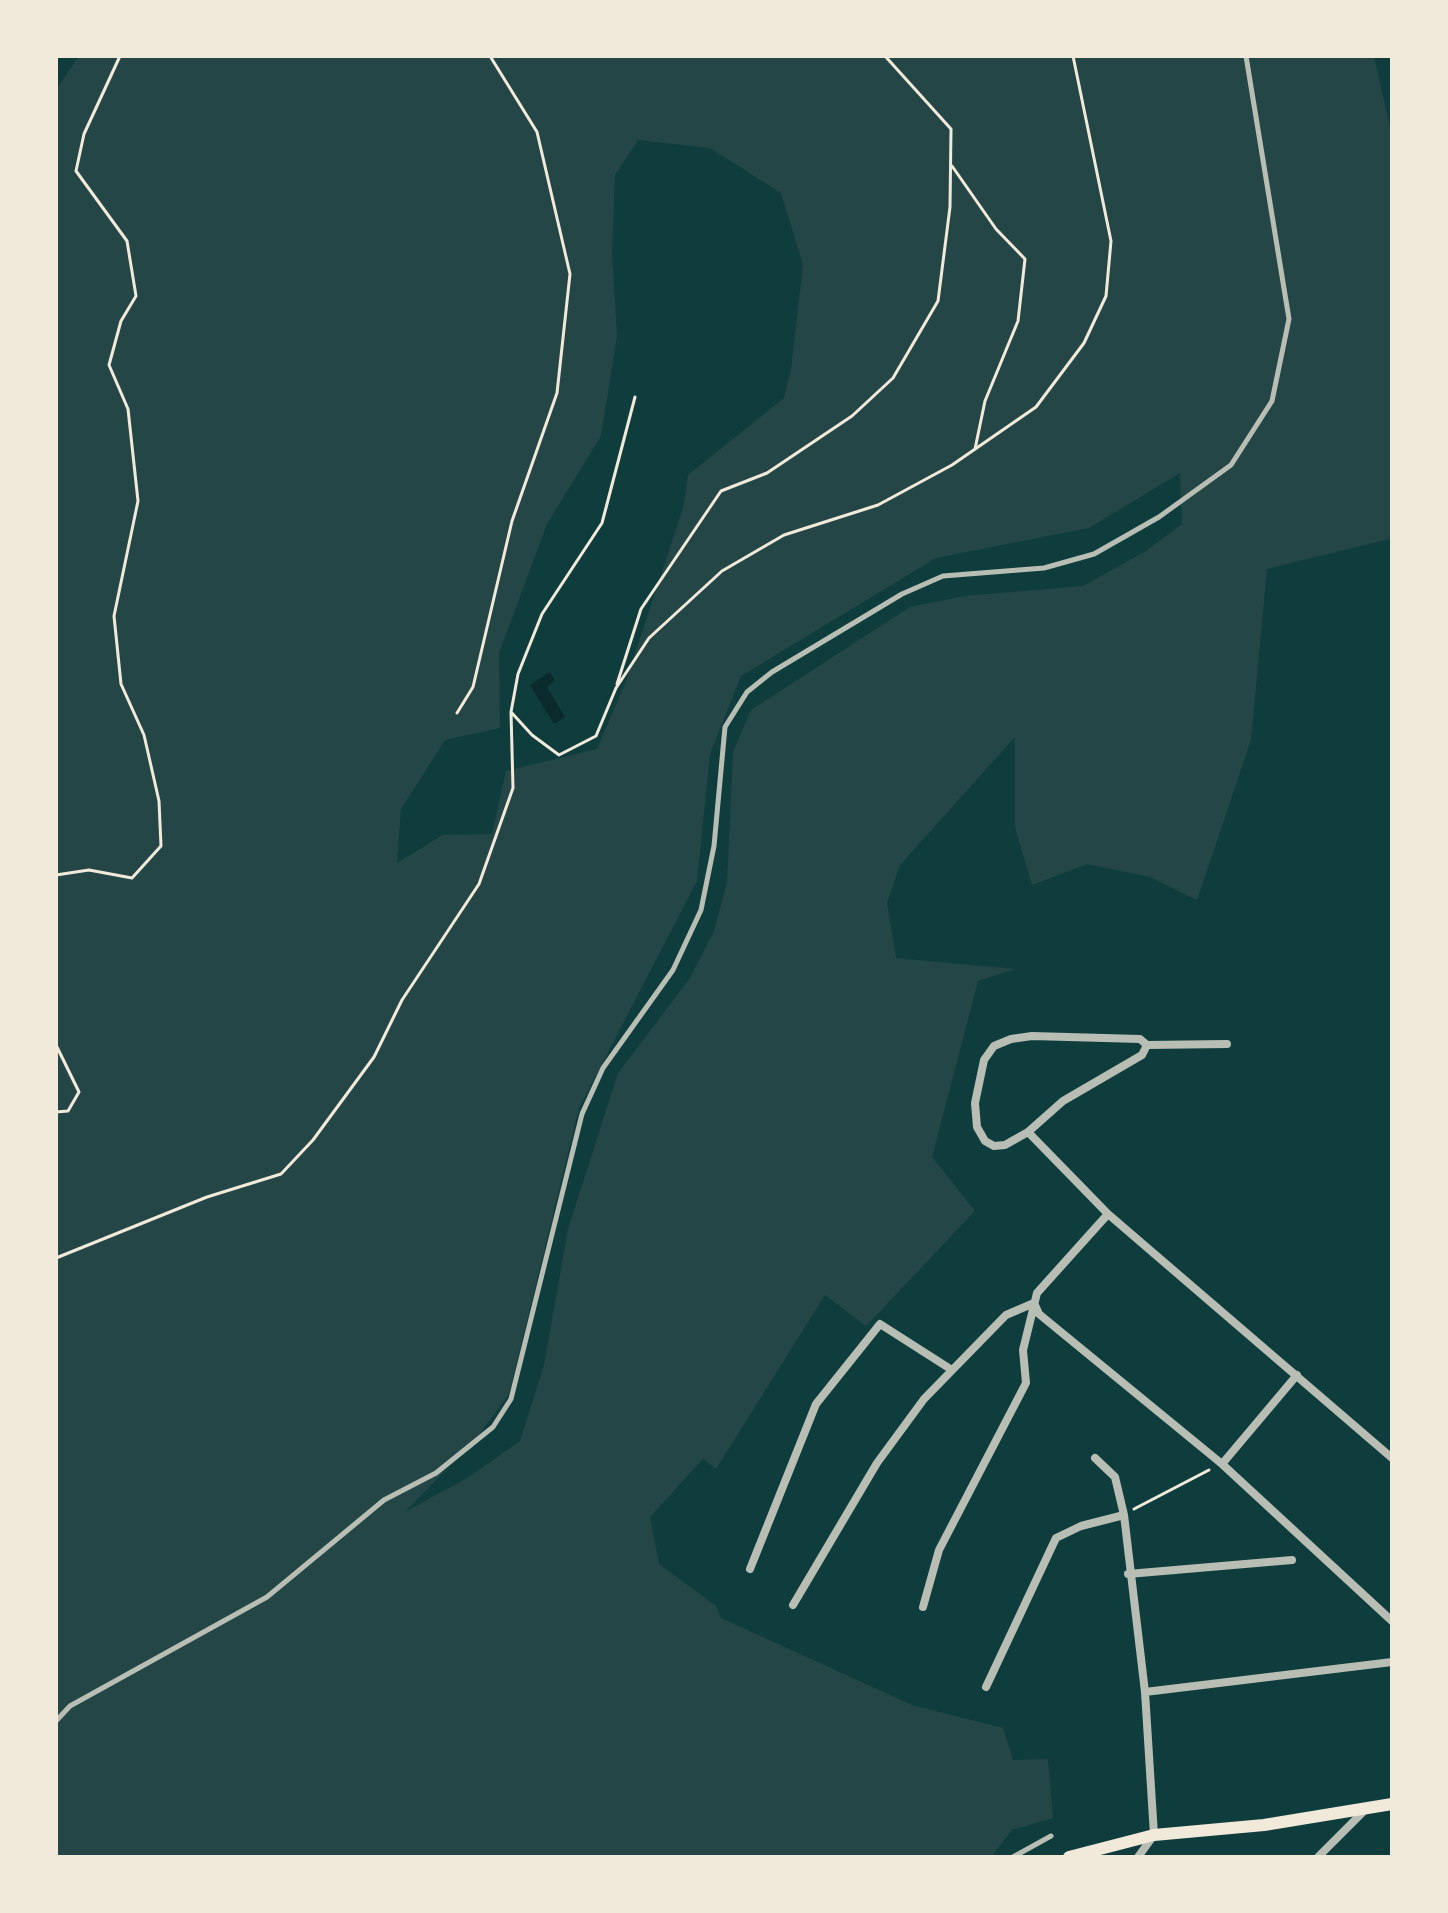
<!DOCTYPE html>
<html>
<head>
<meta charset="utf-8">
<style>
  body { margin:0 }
  #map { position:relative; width:1448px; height:1913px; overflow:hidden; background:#0f3d3e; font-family:"Libre Baskerville",serif }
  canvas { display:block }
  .frame { position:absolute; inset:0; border:58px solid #f1e9da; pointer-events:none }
</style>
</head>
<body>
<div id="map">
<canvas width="1448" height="1913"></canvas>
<div class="frame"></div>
</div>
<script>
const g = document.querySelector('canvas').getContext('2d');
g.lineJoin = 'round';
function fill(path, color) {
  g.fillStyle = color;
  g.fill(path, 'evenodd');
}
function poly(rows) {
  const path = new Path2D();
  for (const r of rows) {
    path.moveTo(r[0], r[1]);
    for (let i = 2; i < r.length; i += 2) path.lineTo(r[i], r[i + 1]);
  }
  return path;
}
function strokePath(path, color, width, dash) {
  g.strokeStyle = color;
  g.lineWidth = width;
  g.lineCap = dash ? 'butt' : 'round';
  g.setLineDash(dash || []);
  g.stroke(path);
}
fill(poly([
  [79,56,1374,56,1392,137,1392,545,1389,539,1267,569,1251,740,1197,900,1150,877,1087,864,1032,885,1015,827,1015,737,900,865,887,903,896,958,1015,969,978,981,932,1157,975,1211,866,1326,825,1295,716,1469,703,1459,650,1517,659,1564,716,1606,721,1618,912,1705,1003,1728,1013,1760,1048,1759,1053,1818,1012,1830,991,1857,56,1857,56,90],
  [638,140,710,148,781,193,803,265,791,369,784,398,688,475,684,505,626,681,597,749,506,771,492,834,443,835,397,863,401,809,445,740,500,728,499,653,547,524,601,436,617,336,612,253,615,175],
  [1180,473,1182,524,1146,551,1083,586,964,596,910,607,751,710,733,752,727,883,714,931,690,978,618,1073,568,1229,544,1365,520,1441,469,1477,405,1512,476,1439,509,1394,579,1108,697,881,710,754,741,676,936,558,1089,528]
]), '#244646');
fill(poly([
  [550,672,555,681,547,687,565,717,554,724,530,685]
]), '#0a2a2b');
strokePath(poly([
  [952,166,996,229,1025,259,1018,321,985,401,975,449],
  [617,684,641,609,721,491,767,473,852,416,893,378,938,301,950,207,951,129,885,56],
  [511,712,532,735,559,755,596,736,616,688,649,638,722,571,784,535,878,505,952,465,1036,407,1084,343,1106,296,1111,241,1073,56],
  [457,713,473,687,512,521,557,393,570,274,537,132,490,56],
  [56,875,89,870,132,878,161,846,159,801,144,735,121,684,114,616,138,501,128,409,109,365,121,321,136,296,127,241,76,171,84,134,120,56],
  [56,1045,79,1092,68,1111,56,1112],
  [56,1258,207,1197,281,1174,313,1140,374,1057,402,1000,479,884,513,788,511,712,518,674,542,614,602,523,635,397],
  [1134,1509,1209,1470]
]), '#f1e9da', 3);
strokePath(poly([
  [56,1721,70,1706,267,1597,384,1500,436,1473,493,1427,511,1399,582,1114,603,1068,673,970,701,910,714,846,725,727,747,692,772,672,902,594,943,576,1044,568,1094,554,1159,517,1231,465,1272,401,1289,319,1246,56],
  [1013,1857,1051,1836]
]), '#b8beb3', 5);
strokePath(poly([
  [1147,1045,1142,1055,1063,1101,1028,1132,1005,1145,994,1146,985,1141,977,1127,975,1103,984,1060,994,1046,1011,1039,1032,1036,1140,1039,1147,1045,1227,1044],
  [1028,1132,1108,1214,1392,1458],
  [1034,1303,1039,1314,1222,1464,1392,1621],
  [1095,1458,1115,1477,1124,1515,1145,1692,1154,1835,1138,1857],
  [1222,1464,1297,1375],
  [750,1569,816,1404,880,1324,952,1370],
  [1128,1574,1292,1560],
  [793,1605,877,1463,924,1399,1006,1315,1034,1303],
  [923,1607,939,1550,1026,1383,1023,1350,1037,1293,1108,1214],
  [986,1687,1056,1538,1081,1526,1124,1515],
  [1145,1692,1392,1662],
  [1318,1857,1366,1809]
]), '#b8beb3', 8);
strokePath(poly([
  [1069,1857,1154,1835,1264,1825,1392,1804]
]), '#f1e9da', 12);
</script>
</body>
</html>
